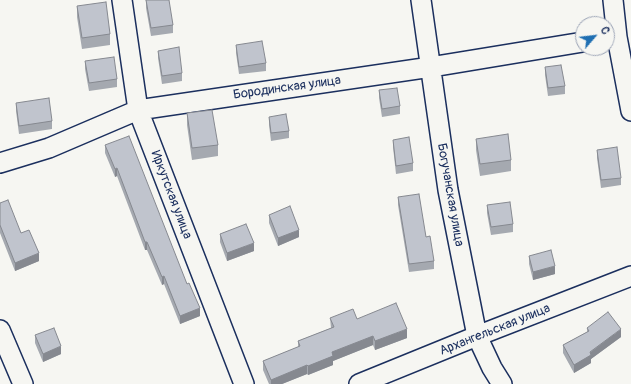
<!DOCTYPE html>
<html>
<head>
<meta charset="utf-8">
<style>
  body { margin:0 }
  #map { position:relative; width:631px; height:384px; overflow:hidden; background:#f6f6f2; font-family:Pangolin,sans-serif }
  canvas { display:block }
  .north { position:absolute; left:575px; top:16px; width:40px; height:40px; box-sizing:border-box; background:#f6f6f2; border:1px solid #9ea6b7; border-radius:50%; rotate:62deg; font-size:11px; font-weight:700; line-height:16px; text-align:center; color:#1b2f5e }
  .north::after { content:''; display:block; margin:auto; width:14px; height:18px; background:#1f6fb2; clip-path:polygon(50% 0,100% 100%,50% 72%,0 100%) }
</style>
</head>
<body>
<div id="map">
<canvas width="631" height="384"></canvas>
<div class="north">С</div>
</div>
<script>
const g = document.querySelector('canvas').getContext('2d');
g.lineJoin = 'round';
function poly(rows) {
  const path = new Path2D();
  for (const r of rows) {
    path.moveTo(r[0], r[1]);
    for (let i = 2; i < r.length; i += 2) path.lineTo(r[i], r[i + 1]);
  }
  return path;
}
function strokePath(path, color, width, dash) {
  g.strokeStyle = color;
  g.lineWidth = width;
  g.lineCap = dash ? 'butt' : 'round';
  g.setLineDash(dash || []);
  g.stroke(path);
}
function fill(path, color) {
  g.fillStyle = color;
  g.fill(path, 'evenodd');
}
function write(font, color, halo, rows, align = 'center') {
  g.font = font + ' Pangolin,sans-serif';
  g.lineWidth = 3;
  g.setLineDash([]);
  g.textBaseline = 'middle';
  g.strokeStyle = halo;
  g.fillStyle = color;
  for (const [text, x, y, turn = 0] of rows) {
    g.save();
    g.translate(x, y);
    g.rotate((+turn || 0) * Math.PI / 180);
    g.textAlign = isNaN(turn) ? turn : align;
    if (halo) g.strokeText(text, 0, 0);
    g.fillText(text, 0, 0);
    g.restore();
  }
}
const minor = poly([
  [122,0,138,110,244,384],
  [421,0,448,190,477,336,492,368,502,384],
  [613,0,617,37,631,111],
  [0,163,49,148,138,110,431,67,583,42],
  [0,330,23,384],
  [359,384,477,336,631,276]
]);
strokePath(minor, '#1b2f5e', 22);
strokePath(minor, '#f6f6f2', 19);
fill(poly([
  [146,0,173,25,173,33,151,36,146,8],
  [77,6,110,34,110,45,82,49,77,17],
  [236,45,266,63,266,71,239,74,236,53],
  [158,51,182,73,182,81,162,84,158,58],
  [85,61,117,79,117,87,89,91,85,69],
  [545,67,565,86,565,94,548,96,545,75],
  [379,90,400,106,400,114,382,117,379,98],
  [16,103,52,121,52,129,19,134,16,111],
  [187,113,218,145,218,156,192,160,187,125],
  [269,117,289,131,289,138,271,141,269,125],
  [476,139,511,160,511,171,480,176,476,150],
  [393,140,413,163,413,171,396,174,393,147],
  [105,145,200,316,180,324,164,284,162,285,147,250,145,250,117,176,115,177,105,153],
  [597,150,621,178,621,185,601,188,597,158],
  [398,197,426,237,434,261,434,269,409,272,398,205],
  [0,203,21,233,39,261,15,271,0,233],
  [487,205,513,224,513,232,491,235,487,213],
  [269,215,299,237,278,246,269,223],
  [220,234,254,251,227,261,220,242],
  [529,256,555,274,533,280,529,264],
  [330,318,357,319,407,338,375,350,373,345,333,361,333,365,308,375,307,374,282,384,269,384,263,370,263,361,298,347,298,341,331,328],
  [587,328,621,337,591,359,591,363,574,373,563,353,563,345,587,332],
  [35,335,61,354,43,362,35,343]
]), '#a5a9b0');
fill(poly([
  [117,168,117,176,115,177,115,169],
  [299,230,299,237,278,246,278,238],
  [145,242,147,242,147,250,145,250],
  [254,243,254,251,227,261,227,253],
  [39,253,39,261,15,271,15,263],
  [555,266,555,274,533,280,533,272],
  [164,276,164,284,162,285,162,277],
  [200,308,200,316,180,324,180,316],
  [407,329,407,338,375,350,375,341],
  [621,329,621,337,591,359,591,363,574,373,574,365],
  [373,336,373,345,333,361,333,365,308,375,308,366,332,352],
  [61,346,61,354,43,362,43,354],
  [307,365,307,374,282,384,271,384,271,380]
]), '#868990');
const building = poly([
  [146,0,169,0,173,25,151,28,146,0],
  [106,2,110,34,82,38,77,6,106,2],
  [262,41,266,63,239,67,236,45,262,41],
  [179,47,182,73,162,76,158,51,179,47],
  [114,57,117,79,89,83,85,61,114,57],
  [561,65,565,86,548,88,545,67,561,65],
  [397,88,400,106,382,109,379,90,397,88],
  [49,98,52,121,19,126,16,103,49,98],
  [212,110,218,145,192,148,187,113,212,110],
  [286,114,289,131,271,133,269,117,286,114],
  [508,134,511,160,480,164,476,139,508,134],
  [129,136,187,284,189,283,200,308,180,316,164,276,162,277,147,242,145,242,117,168,115,169,105,145,129,136],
  [409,137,413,163,396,166,393,140,409,137],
  [617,147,621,178,601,180,597,150,617,147],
  [419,194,426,237,430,236,434,261,409,264,398,197,419,194],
  [8,200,21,233,29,230,39,253,15,263,0,225,0,203,8,200],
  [510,202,513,224,491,227,487,205,510,202],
  [290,206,299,230,278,238,269,215,290,206],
  [246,224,254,243,227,253,220,234,246,224],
  [551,250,555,266,533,272,529,256,551,250],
  [396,303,407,329,375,341,373,336,332,352,333,356,308,366,307,365,271,380,263,361,300,346,298,341,334,327,330,318,353,309,357,319,396,303],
  [608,312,621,329,590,352,591,355,574,365,563,345,589,331,587,328,608,312],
  [54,328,61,346,43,354,35,335,54,328]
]);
fill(building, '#c0c4cd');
strokePath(building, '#868990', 1);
write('13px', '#1b2f5e', '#f6f6f2', [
  ["Бородинская улица",287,88,-8],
  ["Иркутская улица",171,195,69],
  ["Богучанская улица",450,195,80],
  ["Архангельская улица",495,330,-22]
]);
</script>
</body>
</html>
